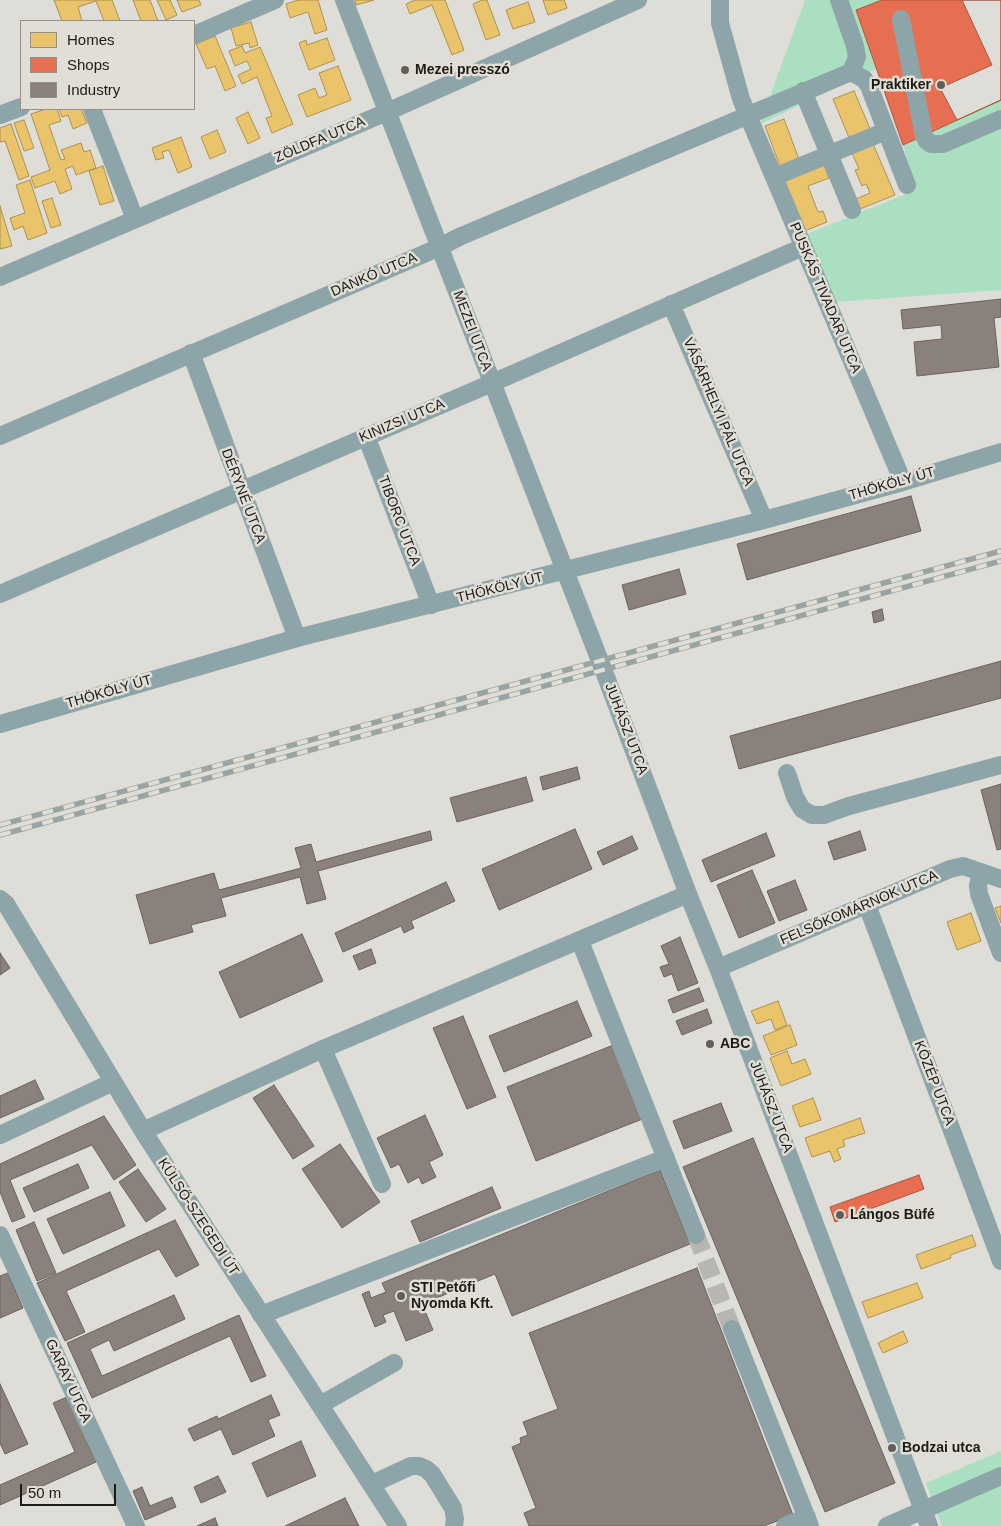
<!DOCTYPE html>
<html>
<head>
<meta charset="utf-8">
<style>
  body { margin:0 }
  #map { position:relative; width:1001px; height:1526px; overflow:hidden; background:#deddd8; font-family:Helvetica,sans-serif }
  canvas { display:block }
  .legend { position:absolute; left:20px; top:20px; width:175px; height:90px; box-sizing:border-box; background:#e1ded5; border:1px solid #929089; margin:0; padding:6px 9px; list-style:none; font-size:15px; color:#1c1b18 }
  .legend li { display:flex; align-items:center; gap:10px; height:25px }
  .legend b { width:25px; border:1px solid #929089 }
  .scale { position:absolute; left:20px; top:1484px; width:96px; height:22px; box-sizing:border-box; border:2px solid #1c1b18; border-top:0; padding-left:6px; font-size:15px; line-height:18px; white-space:nowrap; color:#1c1b18; -webkit-text-stroke:4px #e1ded5; paint-order:stroke }
</style>
</head>
<body>
<div id="map">
<canvas width="1001" height="1526"></canvas>
<ul class="legend">
<li><b style="height:14px;background:#e9c46a"></b>Homes</li>
<li><b style="height:14px;background:#e76f51"></b>Shops</li>
<li><b style="height:14px;background:#8a817c"></b>Industry</li>
</ul>
<div class="scale">50 m</div>
</div>
<script>
const g = document.querySelector('canvas').getContext('2d');
g.lineJoin = 'round';
function fill(path, color) {
  g.fillStyle = color;
  g.fill(path, 'evenodd');
}
function poly(rows) {
  const path = new Path2D();
  for (const r of rows) {
    path.moveTo(r[0], r[1]);
    for (let i = 2; i < r.length; i += 2) path.lineTo(r[i], r[i + 1]);
  }
  return path;
}
function strokePath(path, color, width, dash) {
  g.strokeStyle = color;
  g.lineWidth = width;
  g.lineCap = dash ? 'butt' : 'round';
  g.setLineDash(dash || []);
  g.stroke(path);
}
function write(font, color, halo, rows, align = 'center') {
  g.font = font + ' Helvetica,sans-serif';
  g.lineWidth = 5;
  g.setLineDash([]);
  g.textBaseline = 'middle';
  g.strokeStyle = halo;
  g.fillStyle = color;
  for (const [text, x, y, turn = 0] of rows) {
    g.save();
    g.translate(x, y);
    g.rotate((+turn || 0) * Math.PI / 180);
    g.textAlign = isNaN(turn) ? turn : align;
    if (halo) g.strokeText(text, 0, 0);
    g.fillText(text, 0, 0);
    g.restore();
  }
}
fill(poly([
  [805,0,882,0,856,11,876,69,760,124],
  [1001,100,1001,290,835,302,802,236,916,190,903,145],
  [1001,1451,1001,1526,942,1526,926,1483]
]), '#abdfc1');
const homes = poly([
  [54,0,112,0,120,21,104,21,96,1,78,7,82,21,62,21,54,0],
  [133,0,150,0,158,21,141,21,133,0],
  [157,0,170,0,177,15,166,20,157,0],
  [177,0,199,0,201,5,182,12,177,0],
  [298,0,318,0,327,30,315,34,308,12,290,18,286,4,298,0],
  [355,0,374,0,356,5,355,0],
  [415,0,445,0,464,50,452,55,432,5,410,14,406,4,415,0],
  [482,0,487,0,500,35,486,40,473,4,482,0],
  [543,0,564,0,567,8,548,15,543,0],
  [528,2,535,22,513,29,506,10,528,2],
  [251,22,258,45,250,48,249,43,236,46,231,28,251,22],
  [215,36,236,86,225,91,215,66,207,69,196,44,215,36],
  [327,38,335,60,309,70,299,43,306,40,307,45,327,38],
  [242,46,245,53,260,47,293,124,272,133,266,118,272,116,257,77,242,84,238,75,251,69,247,61,235,66,229,51,242,46],
  [338,66,351,100,307,117,298,95,315,88,319,98,327,95,319,73,338,66],
  [854,91,871,131,850,140,833,99,854,91],
  [46,109,57,109,61,121,49,125,61,160,65,159,61,150,81,143,84,152,90,150,96,168,76,175,73,166,65,169,72,189,60,194,55,181,35,188,31,177,50,170,31,114,46,109],
  [59,109,81,109,87,123,73,129,68,115,62,117,59,109],
  [248,112,260,138,248,144,236,118,248,112],
  [784,119,800,162,781,169,765,126,784,119],
  [24,120,34,148,24,151,14,123,24,120],
  [11,124,29,176,19,180,5,141,0,142,0,128,11,124],
  [217,130,226,152,210,159,201,137,217,130],
  [181,137,192,167,178,173,169,150,162,152,164,158,156,160,152,148,181,137],
  [873,144,895,195,855,211,851,201,870,193,866,184,862,186,855,170,859,169,852,153,873,144],
  [824,164,829,178,808,186,818,212,823,211,827,222,802,232,782,180,824,164],
  [103,166,114,201,100,205,89,171,103,166],
  [30,180,47,233,28,240,23,226,14,230,10,218,25,213,16,185,30,180],
  [52,198,61,225,51,228,42,201,52,198],
  [0,206,12,246,0,249,0,206],
  [1001,906,1001,923,995,908,1001,906],
  [971,913,981,941,957,950,947,922,971,913],
  [778,1001,787,1025,775,1030,771,1019,757,1024,751,1011,778,1001],
  [790,1025,797,1045,771,1055,763,1036,790,1025],
  [787,1051,792,1064,805,1059,811,1074,781,1086,770,1058,787,1051],
  [813,1098,821,1120,800,1127,792,1106,813,1098],
  [860,1118,865,1133,843,1140,845,1146,837,1149,841,1159,834,1162,830,1151,812,1157,805,1138,860,1118],
  [972,1235,976,1246,950,1255,951,1258,921,1269,916,1255,972,1235],
  [917,1283,923,1298,868,1318,862,1302,917,1283],
  [903,1331,908,1342,883,1353,878,1343,903,1331]
]);
fill(homes, '#e9c46a');
strokePath(homes, '#ac9151', 1);
const shops = poly([
  [882,0,1001,0,1001,100,903,145,856,10,882,0],
  [962,0,1001,0,1001,100,957,120,940,88,992,65,962,0],
  [919,1175,924,1189,835,1222,830,1207,919,1175]
]);
fill(shops, '#e76f51');
strokePath(shops, '#aa5640', 1);
const industry = poly([
  [1001,299,1001,317,994,318,999,367,917,376,914,342,942,339,941,325,903,329,901,310,1001,299],
  [911,496,921,531,747,580,737,544,911,496],
  [679,569,686,594,629,610,622,585,679,569],
  [882,609,884,620,874,623,872,612,882,609],
  [1001,661,1001,698,739,769,730,736,1001,661],
  [577,767,580,779,543,790,540,777,577,767],
  [526,777,533,801,457,822,450,798,526,777],
  [1001,784,1001,849,997,850,981,790,1001,784],
  [575,829,592,869,499,910,482,869,575,829],
  [430,831,432,840,318,871,326,899,307,904,300,877,221,898,226,916,191,925,193,932,150,944,136,895,214,873,219,890,301,868,295,848,311,844,316,862,430,831],
  [860,831,866,850,834,860,828,842,860,831],
  [766,833,775,856,711,882,702,860,766,833],
  [632,836,638,849,603,865,597,852,632,836],
  [752,870,775,923,739,938,717,885,752,870],
  [795,880,807,910,779,921,767,891,795,880],
  [446,882,455,901,411,921,414,928,404,933,401,926,343,952,335,933,446,882],
  [302,934,323,981,240,1018,219,972,302,934],
  [680,937,698,983,678,991,672,974,664,977,660,967,669,964,661,946,680,937],
  [371,949,376,963,359,970,353,956,371,949],
  [0,953,10,968,0,975,0,953],
  [699,988,704,1001,673,1013,668,1000,699,988],
  [577,1001,592,1036,504,1072,489,1036,577,1001],
  [707,1009,712,1023,682,1035,676,1021,707,1009],
  [463,1016,496,1097,467,1109,433,1028,463,1016],
  [616,1044,645,1118,536,1161,507,1087,616,1044],
  [35,1080,44,1099,0,1118,0,1096,35,1080],
  [274,1085,314,1146,293,1159,253,1098,274,1085],
  [721,1103,732,1131,684,1149,673,1121,721,1103],
  [425,1115,443,1155,429,1162,436,1177,422,1184,419,1177,408,1183,399,1164,391,1168,377,1138,425,1115],
  [104,1116,136,1165,114,1180,92,1145,10,1180,25,1217,12,1222,0,1192,0,1164,104,1116],
  [753,1138,895,1483,825,1512,683,1167,753,1138],
  [340,1144,380,1202,342,1228,302,1169,340,1144],
  [78,1164,89,1188,34,1212,23,1188,78,1164],
  [138,1169,166,1209,146,1222,119,1182,138,1169],
  [660,1170,690,1244,512,1316,495,1274,422,1304,433,1330,406,1341,394,1311,383,1315,386,1322,375,1327,362,1294,369,1291,371,1298,386,1292,382,1283,660,1170],
  [492,1187,501,1208,420,1242,411,1221,492,1187],
  [110,1192,125,1226,63,1254,47,1219,110,1192],
  [175,1220,199,1265,176,1277,159,1249,66,1291,85,1332,65,1341,37,1283,175,1220],
  [34,1222,56,1273,37,1281,16,1230,34,1222],
  [697,1268,793,1515,764,1526,529,1526,524,1513,536,1508,512,1447,521,1443,520,1438,528,1435,523,1422,558,1409,529,1333,697,1268],
  [8,1273,23,1308,0,1318,0,1276,8,1273],
  [174,1295,185,1319,114,1351,109,1340,90,1349,102,1376,239,1315,266,1376,251,1382,230,1336,92,1398,67,1343,174,1295],
  [0,1384,28,1444,5,1454,0,1443,0,1384],
  [271,1395,280,1415,268,1420,275,1436,233,1455,221,1429,194,1441,188,1429,217,1416,218,1419,271,1395],
  [67,1397,96,1462,0,1505,0,1485,75,1452,53,1403,67,1397],
  [301,1441,316,1476,267,1497,252,1463,301,1441],
  [218,1476,226,1492,201,1503,194,1487,218,1476],
  [142,1487,150,1506,172,1497,176,1507,145,1520,133,1491,142,1487],
  [345,1498,359,1526,285,1526,345,1498],
  [215,1518,218,1526,197,1526,215,1518]
]);
fill(industry, '#8a817c');
strokePath(industry, '#69625e', 1);
strokePath(poly([
  [696,1235,732,1329]
]), '#b7b6b2', 18, [18, 9]);
strokePath(poly([
  [344,0,600,661,688,894,718,968,929,1526],
  [720,0,720,23,741,99,903,482],
  [901,19,924,136,927,141,931,144,943,144,1001,119],
  [194,35,275,0],
  [851,72,864,79,869,86,907,185],
  [803,91,852,210],
  [92,109,135,219],
  [0,115,21,107],
  [774,177,886,131],
  [0,277,387,112,638,0],
  [671,304,764,520],
  [191,353,297,638],
  [0,436,440,247,459,237,851,72,857,57,855,46,839,0],
  [366,436,431,605],
  [0,594,492,383,803,247],
  [0,724,297,638,764,520,903,482,1001,452],
  [787,773,795,797,802,809,812,815,824,815,849,806,1001,765],
  [981,872,978,886,979,894,1001,953],
  [0,899,6,904,143,1131,398,1526],
  [867,905,1001,1261],
  [580,941,696,1235],
  [718,968,950,869,963,866,1001,879],
  [323,1049,382,1184],
  [143,1131,323,1049,688,894],
  [0,1135,113,1082],
  [0,1235,136,1526],
  [261,1315,666,1158],
  [732,1329,810,1526],
  [320,1405,394,1363],
  [372,1484,411,1466,419,1466,426,1469,432,1474,453,1508,455,1519,454,1526],
  [785,1526,807,1517],
  [887,1526,1001,1476]
]), '#8da5a8', 18);
const rail = poly([
  [0,825,1001,551],
  [0,835,1001,561]
]);
strokePath(rail, '#9aa4a3', 5.5);
strokePath(rail, '#e1ded5', 4, [11]);
for (const [x, y, r, color] of [
  [405,70,5,"#605f5b"],
  [941,85,5,"#605f5b"],
  [710,1044,5,"#605f5b"],
  [840,1215,5,"#605f5b"],
  [401,1296,5,"#605f5b"],
  [892,1448,5,"#605f5b"]
]) {
  const dot = new Path2D();
  dot.arc(x, y, r, 0, 2 * Math.PI);
  g.fillStyle = color;
  g.fill(dot);
  strokePath(dot, '#e1ded5', 2);
}
write('bold 14px', '#1c1b18', '#e1ded5', [
  ["Mezei presszó",415,70],
  ["Praktiker",931,85,"right"],
  ["ABC",720,1044],
  ["Lángos Büfé",850,1215],
  ["STI Petőfi",411,1288],
  ["Nyomda Kft.",411,1304],
  ["Bodzai utca",902,1448]
], 'left');
write('14px', '#1c1b18', '#e1ded5', [
  ["ZÖLDFA UTCA",320,140,-23],
  ["DANKÓ UTCA",374,275,-23],
  ["PUSKÁS TIVADAR UTCA",825,298,67],
  ["MEZEI UTCA",472,331,69],
  ["VÁSÁRHELYI PÁL UTCA",718,412,67],
  ["KINIZSI UTCA",402,421,-23],
  ["THÖKÖLY ÚT",892,484,-16],
  ["DÉRYNÉ UTCA",243,496,69],
  ["TIBORC UTCA",399,521,69],
  ["THÖKÖLY ÚT",500,588,-14],
  ["THÖKÖLY ÚT",109,692,-16],
  ["JUHÁSZ UTCA",626,729,69],
  ["FELSŐKOMÁRNOK UTCA",859,908,-23],
  ["KÖZÉP UTCA",934,1083,69],
  ["JUHÁSZ UTCA",771,1107,69],
  ["KÜLSŐ-SZEGEDI ÚT",198,1217,57],
  ["GARAY UTCA",68,1381,65]
]);
</script>
</body>
</html>
